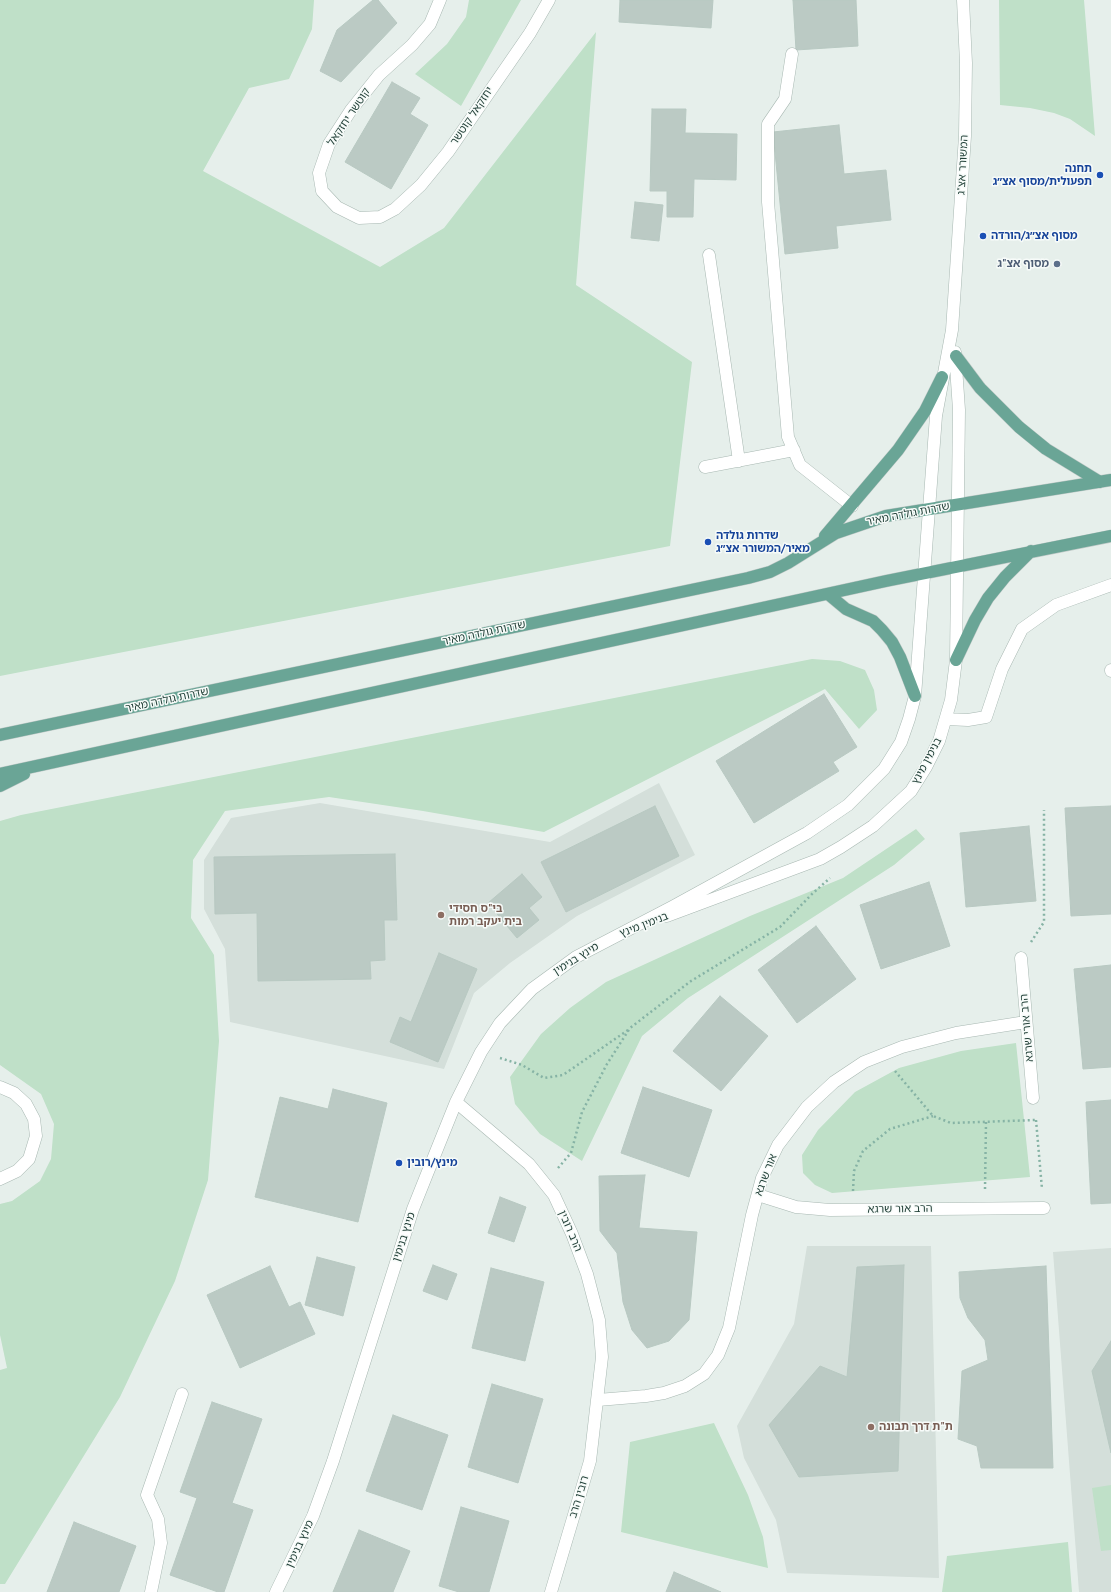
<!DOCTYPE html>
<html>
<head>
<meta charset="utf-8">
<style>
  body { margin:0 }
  canvas { display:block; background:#e6efeb }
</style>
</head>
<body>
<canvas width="1111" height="1592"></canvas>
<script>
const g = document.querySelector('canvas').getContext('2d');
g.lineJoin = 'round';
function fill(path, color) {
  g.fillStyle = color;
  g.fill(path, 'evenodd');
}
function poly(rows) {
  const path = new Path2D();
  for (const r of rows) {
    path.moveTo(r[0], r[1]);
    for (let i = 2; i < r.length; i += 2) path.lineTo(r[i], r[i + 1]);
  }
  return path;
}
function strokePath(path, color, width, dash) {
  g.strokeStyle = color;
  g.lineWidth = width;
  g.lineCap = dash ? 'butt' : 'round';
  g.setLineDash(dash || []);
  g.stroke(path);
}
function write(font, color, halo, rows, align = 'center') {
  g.font = font + ' "PT Sans","Noto Sans Hebrew",sans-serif';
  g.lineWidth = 3;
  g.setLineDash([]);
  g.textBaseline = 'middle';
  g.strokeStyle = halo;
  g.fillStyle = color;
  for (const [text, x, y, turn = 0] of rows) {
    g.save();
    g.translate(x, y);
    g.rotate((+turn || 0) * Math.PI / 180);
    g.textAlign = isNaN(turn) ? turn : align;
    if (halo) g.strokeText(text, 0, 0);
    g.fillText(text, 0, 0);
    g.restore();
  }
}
fill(poly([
  [659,783,695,855,577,916,510,963,474,993,444,1069,230,1022,225,949,204,909,204,860,231,818,320,803,550,842],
  [807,1246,931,1246,939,1578,787,1573,776,1520,744,1458,737,1426,794,1324],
  [1111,1248,1111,1592,1079,1592,1053,1252]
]), '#d4dfda');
fill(poly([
  [0,0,314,0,312,29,289,79,249,88,203,171,380,267,444,228,596,32,576,285,692,362,670,546,0,676],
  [469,0,521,0,461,106,415,74,447,44,466,17],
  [999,0,1084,0,1095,136,1070,119,1054,113,1030,108,1000,105],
  [812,659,840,661,865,670,874,690,877,710,859,729,825,689,544,832,423,811,329,797,225,811,193,860,191,918,214,955,219,1041,208,1180,175,1281,120,1397,5,1584,0,1584,0,1370,7,1368,0,1335,0,1204,12,1201,40,1181,51,1159,54,1124,41,1094,0,1065,0,821,21,815],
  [916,829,925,839,894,865,688,998,642,1036,582,1161,540,1134,515,1104,510,1077,541,1034,570,1008,606,982,750,916,843,878],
  [1016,1043,1030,1177,832,1193,815,1185,803,1173,802,1155,818,1130,855,1092,899,1068,961,1051],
  [714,1423,748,1495,763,1537,768,1568,621,1532,630,1442],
  [1111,1485,1111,1550,1101,1551,1092,1488],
  [1068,1542,1072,1592,942,1592,947,1556]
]), '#bfe0c8');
const building = poly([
  [373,0,378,0,397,23,341,82,320,71,337,30,373,0],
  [620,0,713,0,711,28,619,22,620,0],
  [793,0,856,0,858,46,796,50,793,0],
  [392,82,420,98,410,114,428,125,391,189,345,162,392,82],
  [652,109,686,109,685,133,737,134,736,180,694,179,693,217,667,217,667,191,650,191,652,109],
  [839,125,844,174,886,170,891,220,836,226,838,248,785,254,773,132,839,125],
  [635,202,663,205,659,241,631,238,635,202],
  [824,694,857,747,833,762,839,771,754,823,716,761,824,694],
  [655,806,679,856,566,912,541,862,655,806],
  [1111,806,1111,914,1071,916,1065,808,1111,806],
  [1029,826,1036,901,966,907,960,833,1029,826],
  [395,854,397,920,384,920,385,960,370,961,371,979,258,981,257,913,215,914,214,857,395,854],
  [522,874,542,897,529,908,539,920,517,938,488,903,522,874],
  [929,882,950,946,881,969,860,905,929,882],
  [816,926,856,979,797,1023,758,970,816,926],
  [439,953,477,969,438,1062,390,1042,400,1017,411,1022,439,953],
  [1111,965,1111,1067,1083,1069,1074,969,1111,965],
  [720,996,768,1036,721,1091,673,1051,720,996],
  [643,1087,712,1110,689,1177,621,1153,643,1087],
  [333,1089,387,1103,358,1222,255,1197,280,1097,328,1109,333,1089],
  [1111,1100,1111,1203,1091,1204,1086,1102,1111,1100],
  [645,1175,639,1228,697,1232,689,1320,669,1341,647,1348,632,1330,623,1302,617,1253,600,1231,599,1176,645,1175],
  [500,1197,526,1207,514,1242,488,1233,500,1197],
  [317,1257,355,1267,343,1316,305,1305,317,1257],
  [433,1265,457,1274,447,1300,423,1291,433,1265],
  [904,1265,898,1471,799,1477,769,1425,820,1366,847,1377,857,1267,904,1265],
  [270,1266,289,1307,300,1302,315,1334,240,1368,207,1295,270,1266],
  [1046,1266,1053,1468,981,1468,977,1446,958,1439,962,1371,988,1360,985,1340,968,1318,960,1298,959,1272,1046,1266],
  [491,1268,544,1282,525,1361,472,1348,491,1268],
  [1111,1341,1111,1453,1092,1371,1111,1341],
  [492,1384,543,1399,518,1483,468,1467,492,1384],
  [212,1402,262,1419,232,1503,253,1510,224,1592,218,1592,170,1575,197,1498,180,1492,212,1402],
  [393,1415,448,1435,422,1510,366,1491,393,1415],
  [461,1507,509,1521,489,1592,459,1592,439,1586,461,1507],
  [74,1522,136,1546,119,1592,47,1592,74,1522],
  [359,1530,410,1551,393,1592,333,1592,359,1530],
  [674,1572,721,1592,666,1592,674,1572]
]);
fill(building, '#bbcac4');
strokePath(building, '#b8c9c2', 1);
const minor = poly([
  [440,0,430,24,412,45,379,75,351,110,329,144,319,173,322,191,337,207,359,218,380,217,395,209,421,185,448,152,530,33,549,0],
  [792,54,785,99,768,124,768,202,788,437,800,465,852,506],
  [709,255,739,461],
  [705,467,794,450],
  [1111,671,1111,670],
  [946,719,968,720,986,717,1002,669,1022,629,1056,605,1111,585],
  [667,916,820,859,841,847,873,826,911,791,926,767,939,741,951,700,956,660,959,410,955,352],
  [1021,958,1033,1098],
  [0,1087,14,1093,26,1104,34,1119,36,1136,29,1159,17,1171,0,1179],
  [456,1102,529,1164,554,1195,572,1234,587,1274,599,1320,602,1357,590,1461,551,1592],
  [758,1195,796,1207,830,1210,1044,1208],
  [598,1400,646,1396,664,1393,685,1386,704,1374,718,1355,729,1328,752,1215,762,1178,778,1145,807,1107,834,1082,864,1062,902,1047,956,1033,1026,1022],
  [151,1592,161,1543,158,1519,147,1495,182,1394],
  [276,1592,313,1516,333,1461,413,1209,427,1174,456,1102,481,1052,500,1023,532,989,576,957,672,907,807,833,848,805,884,769,901,742,909,719,915,696,936,416,952,330,965,136,966,63,963,0]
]);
const major = poly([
  [956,356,980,388,1019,427,1046,449,1100,482],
  [825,536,898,450,925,411,942,377],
  [828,594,846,609,873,621,882,630,892,642,900,657,915,696],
  [956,660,975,620,988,598,1005,577,1031,551],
  [0,735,748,578,770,572,788,563,836,533,886,516,1111,480],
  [0,774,886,581,1111,536],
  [0,786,24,774]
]);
strokePath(minor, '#a8b8b2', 13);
strokePath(major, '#c2cac8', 13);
strokePath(poly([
  [1031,942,1044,922,1044,810],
  [500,1058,522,1065,544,1078,563,1075,628,1030],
  [895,1071,933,1116,951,1123,1036,1120],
  [1036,1120,1042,1189],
  [558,1168,571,1153,582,1112,607,1064,630,1028,691,981,780,927,812,894,830,878],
  [985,1189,986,1122],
  [853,1191,854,1171,863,1151,890,1129,933,1116]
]), '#86b3a5', 2.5, [2, 3]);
strokePath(minor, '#fff', 12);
strokePath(major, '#6aa596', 12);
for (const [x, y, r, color] of [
  [1100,175,4,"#1a4fb4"],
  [983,236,4,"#1a4fb4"],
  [1057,264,4,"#5c6f8a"],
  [708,542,4,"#1a4fb4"],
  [441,915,4,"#8d6e63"],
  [399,1163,4,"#1a4fb4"],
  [871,1427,4,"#8d6e63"]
]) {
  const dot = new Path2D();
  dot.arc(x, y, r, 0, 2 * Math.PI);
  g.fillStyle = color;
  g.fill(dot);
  strokePath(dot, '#f7fbf9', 1.5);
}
write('11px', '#24423a', '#f7fbf9', [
  ["יחזקאל קוטשר",472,116,-56],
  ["קוטשר יחזקאל",349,117,-56],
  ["המשורר אצ\"ג",963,165,-87],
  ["שדרות גולדה מאיר",908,514,-11],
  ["שדרות גולדה מאיר",484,633,-12],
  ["שדרות גולדה מאיר",167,700,-12],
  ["בנימין מינץ",927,761,-62],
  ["בנימין מינץ",644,925,-21],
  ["מינץ בנימין",576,959,-32],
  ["הרב אורי שרגא",1027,1028,-95],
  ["אור שרגא",766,1175,-69],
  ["הרב אור שרגא",900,1209,-1],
  ["הרב רובין",570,1231,67],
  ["מינץ בנימין",404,1237,-72],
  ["רובין הרב",579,1497,-73],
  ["מינץ בנימין",300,1544,-65]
]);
write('bold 11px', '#164399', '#f7fbf9', [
  ["תחנה",1092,169,"right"],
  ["תפעולית/מסוף אצ״ג",1092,182,"right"],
  ["מסוף אצ״ג/הורדה",991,236],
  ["שדרות גולדה",716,536],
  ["מאיר/המשורר אצ״ג",716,549],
  ["מינץ/רובין",407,1163]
], 'left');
write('bold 11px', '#4e5e75', '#f7fbf9', [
  ["מסוף אצ\"ג",1049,264]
], 'right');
write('bold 11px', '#785e54', '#f7fbf9', [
  ["בי\"ס חסידי",449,909],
  ["בית יעקב רמות",449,922],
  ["ת\"ת דרך תבונה",879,1427]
], 'left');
</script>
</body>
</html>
